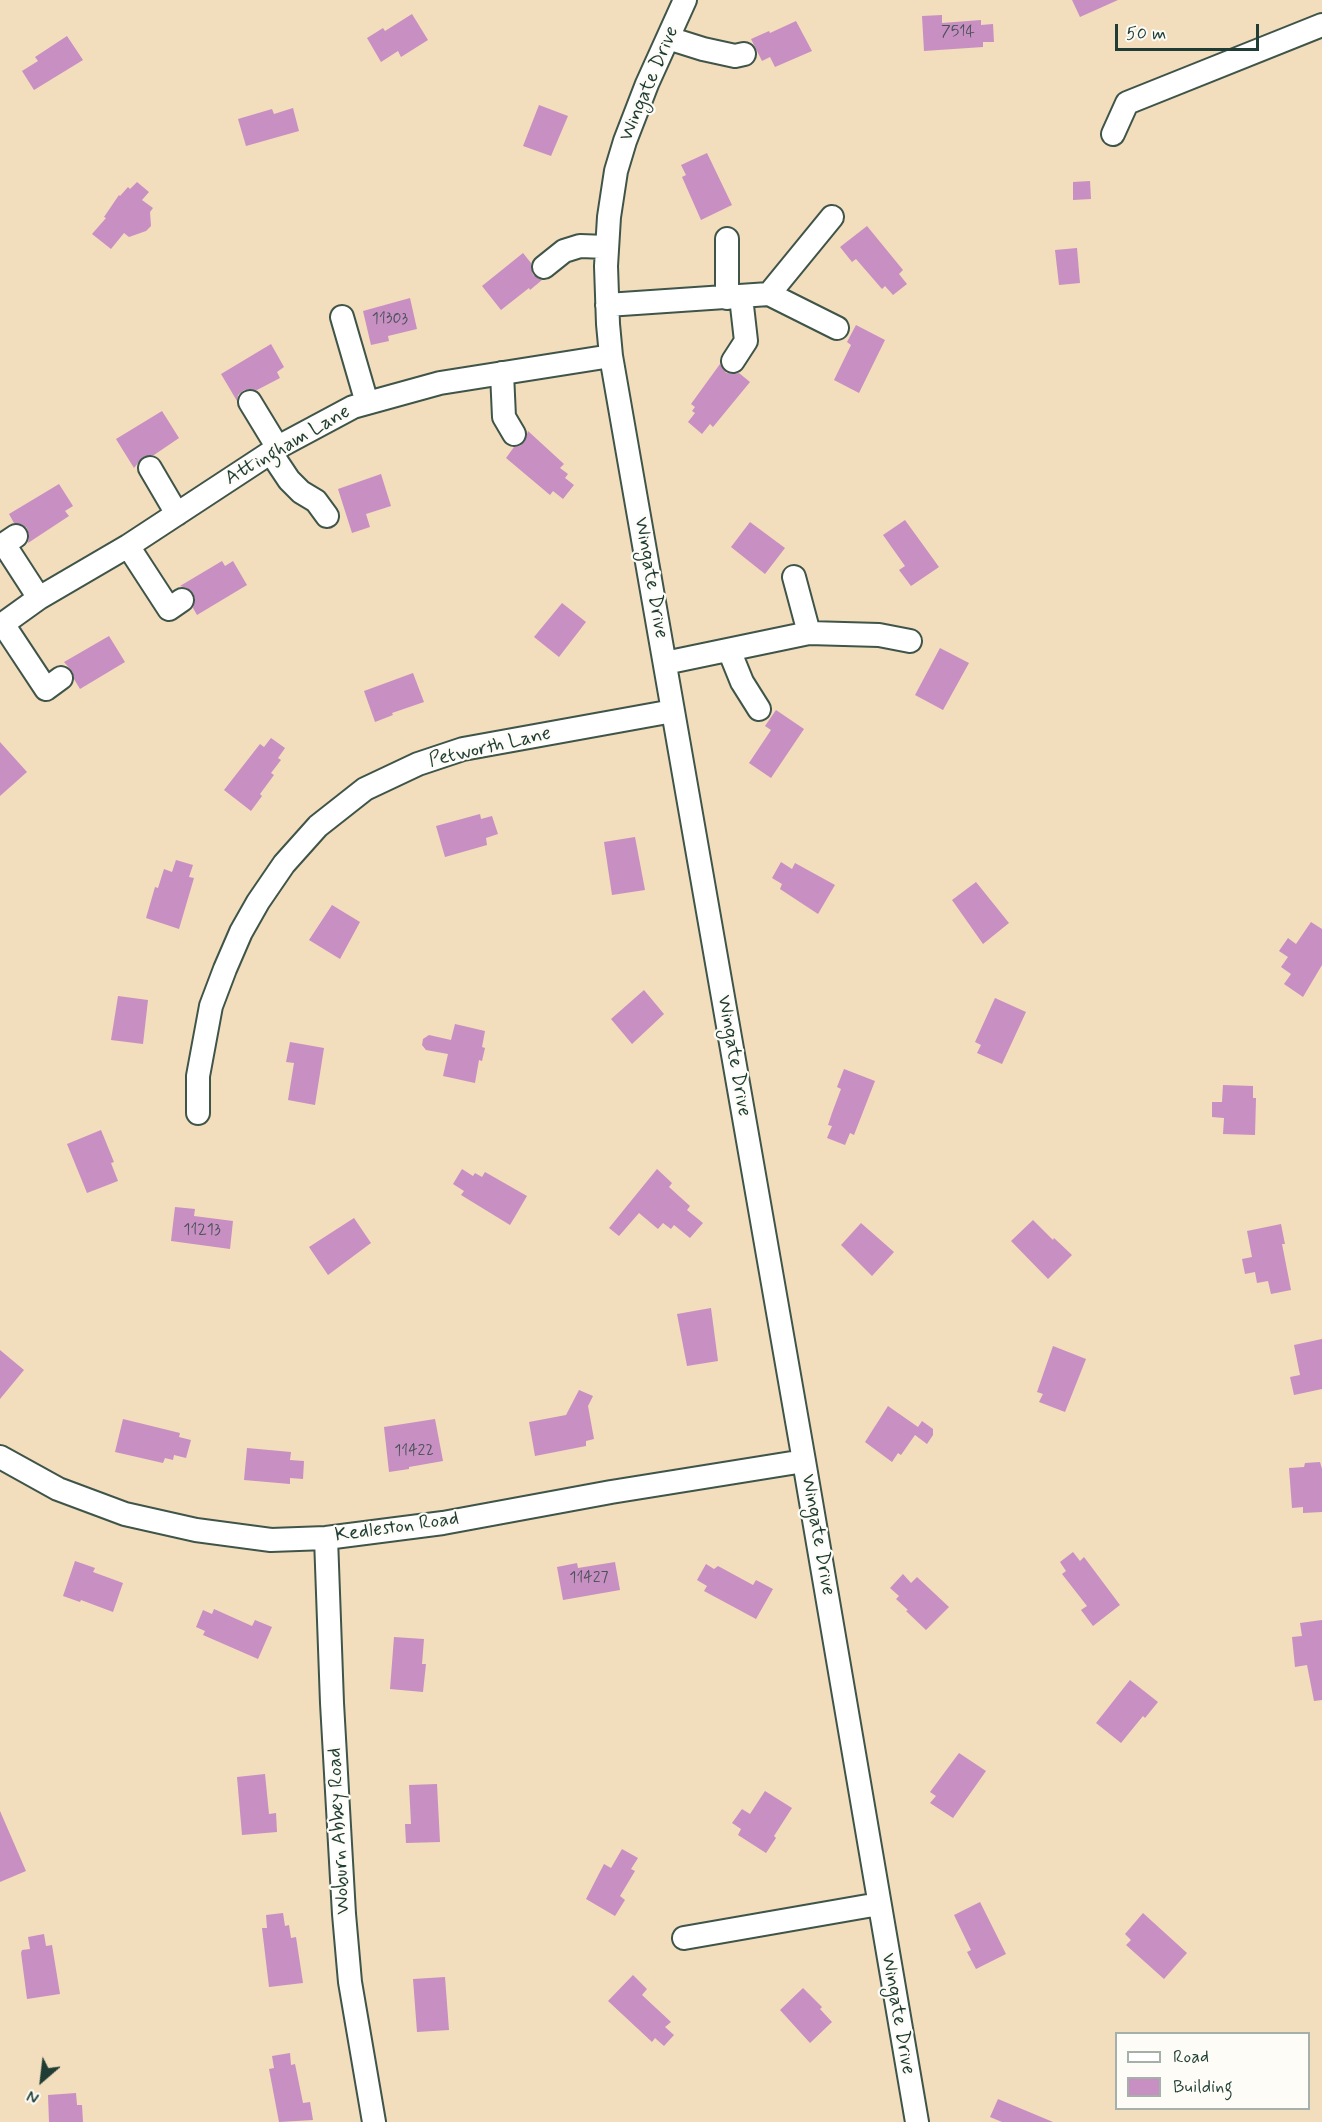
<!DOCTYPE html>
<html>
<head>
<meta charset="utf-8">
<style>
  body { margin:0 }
  #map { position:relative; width:1322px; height:2122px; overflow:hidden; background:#f2ddbd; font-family:Mynerve,sans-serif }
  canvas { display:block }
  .legend { position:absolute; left:1115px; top:2032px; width:195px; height:78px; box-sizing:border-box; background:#fdfcf7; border:2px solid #a4b0a9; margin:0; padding:8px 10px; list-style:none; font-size:18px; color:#1f3d34 }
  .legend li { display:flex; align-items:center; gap:12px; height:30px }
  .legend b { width:30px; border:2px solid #a4b0a9 }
  .north { position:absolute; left:12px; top:2050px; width:60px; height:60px; -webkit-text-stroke:4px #fdfcf7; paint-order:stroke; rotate:208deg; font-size:16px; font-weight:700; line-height:24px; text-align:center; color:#1f3d34 }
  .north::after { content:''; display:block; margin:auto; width:21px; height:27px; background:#1f3d34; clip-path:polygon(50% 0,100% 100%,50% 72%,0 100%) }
  .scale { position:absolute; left:1115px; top:24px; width:144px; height:27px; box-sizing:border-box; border:3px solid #1f3d34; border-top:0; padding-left:8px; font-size:18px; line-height:21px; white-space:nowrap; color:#1f3d34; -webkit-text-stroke:4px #fdfcf7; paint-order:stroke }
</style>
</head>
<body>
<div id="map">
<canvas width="1322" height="2122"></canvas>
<ul class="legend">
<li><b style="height:8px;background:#fff"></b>Road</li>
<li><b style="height:16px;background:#c88fc2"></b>Building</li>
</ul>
<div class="north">N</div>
<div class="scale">50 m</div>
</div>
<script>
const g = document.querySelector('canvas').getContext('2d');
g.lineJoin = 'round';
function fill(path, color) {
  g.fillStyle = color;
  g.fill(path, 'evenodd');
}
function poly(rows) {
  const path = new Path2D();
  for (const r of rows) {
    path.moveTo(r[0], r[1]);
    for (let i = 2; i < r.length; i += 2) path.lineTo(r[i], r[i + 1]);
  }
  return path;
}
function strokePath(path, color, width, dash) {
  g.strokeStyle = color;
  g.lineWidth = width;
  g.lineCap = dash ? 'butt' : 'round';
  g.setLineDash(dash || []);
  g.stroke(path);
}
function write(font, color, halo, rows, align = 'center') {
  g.font = font + ' Mynerve,sans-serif';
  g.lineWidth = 4.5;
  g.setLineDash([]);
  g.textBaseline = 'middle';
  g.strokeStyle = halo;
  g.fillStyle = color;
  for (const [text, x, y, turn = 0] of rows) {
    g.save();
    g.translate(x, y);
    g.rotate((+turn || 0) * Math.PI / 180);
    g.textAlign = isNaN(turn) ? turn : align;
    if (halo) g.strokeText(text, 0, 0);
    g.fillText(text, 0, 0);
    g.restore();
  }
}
fill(poly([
  [1072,0,1118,0,1080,17],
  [412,14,428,40,401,57,398,51,381,62,367,38,383,28,385,31],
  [942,15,942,23,981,20,981,25,993,24,994,42,983,42,983,47,924,51,922,16],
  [796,21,812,51,775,67,770,57,762,61,751,39,769,31,770,33],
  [67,36,83,60,34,90,22,71,38,61,35,57],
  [539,105,568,116,551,156,523,146],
  [293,108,299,131,246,146,238,119,272,109,274,114],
  [707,153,732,205,701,220,682,177,686,175,681,165],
  [1090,181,1091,199,1073,200,1073,182],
  [137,182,149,192,142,200,153,208,150,212,151,226,146,231,129,237,124,233,111,249,92,234,106,218,104,217,119,195,120,196,128,187,130,189],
  [867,226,903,270,899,274,907,284,893,295,885,286,882,289,856,259,852,262,840,247],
  [1077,248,1080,283,1059,285,1055,250],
  [523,253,531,263,533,275,542,280,530,290,529,288,501,310,482,286],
  [410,298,417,329,388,336,389,341,371,345,363,311],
  [856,325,885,340,859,393,834,380,851,345,847,342],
  [271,344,284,367,277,372,280,378,257,390,250,389,244,390,238,395,237,401,221,374],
  [720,364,726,373,733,374,739,373,750,382,713,427,710,424,702,434,688,422,695,413,692,411,695,407,691,404],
  [162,411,179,438,154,455,143,457,134,468,116,439],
  [528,431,564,464,560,468,568,474,565,478,574,485,563,499,553,491,550,495,506,458,514,447,520,446,525,441],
  [381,474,391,506,366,514,370,527,352,533,338,489],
  [59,484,73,506,65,511,69,516,28,543,29,536,27,528,21,524,14,523,9,514],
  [905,520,939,567,911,586,899,570,905,566,883,535],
  [750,522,785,548,765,574,731,547],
  [222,561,225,566,233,561,247,585,197,615,193,608,195,599,193,593,187,588,180,586],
  [562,603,586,622,559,657,534,637],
  [109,636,125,662,80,689,74,679,72,671,64,662],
  [940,648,969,663,943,710,915,695],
  [413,673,424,702,392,713,393,715,375,722,364,691],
  [776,710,804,729,771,778,749,763,771,730,765,726],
  [271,738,285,748,278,758,281,760,271,773,274,775,260,794,262,796,251,811,224,790,260,744,264,747],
  [0,742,27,772,0,796],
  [480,814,481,819,492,816,498,834,486,838,487,845,445,857,436,826],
  [635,837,645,890,612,895,604,842],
  [176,860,193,865,189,877,194,878,179,929,146,918,155,887,158,888,164,869,172,872],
  [781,862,792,869,795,863,835,885,818,914,780,889,782,884,772,878],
  [976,882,1009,923,983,944,952,900],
  [332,905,360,922,340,959,309,940],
  [1311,922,1322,929,1322,965,1303,997,1284,984,1291,974,1281,967,1288,957,1279,951,1288,938,1296,944],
  [644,990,664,1014,632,1044,611,1019],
  [118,996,148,1000,143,1044,111,1040],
  [995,998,1026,1012,1002,1064,977,1053,981,1045,975,1042],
  [455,1024,485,1031,482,1047,485,1048,482,1061,479,1060,475,1083,443,1076,448,1054,426,1050,422,1045,423,1039,429,1035,451,1040],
  [290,1042,324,1048,315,1105,288,1100,294,1063,286,1062],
  [844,1069,875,1081,854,1135,850,1133,845,1145,827,1138,832,1126,828,1125,832,1113,841,1089,837,1087],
  [1223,1085,1253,1086,1253,1098,1256,1098,1255,1135,1223,1134,1224,1118,1212,1117,1212,1102,1222,1102],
  [101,1130,114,1162,111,1163,118,1181,87,1193,67,1144],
  [462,1169,473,1176,475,1173,482,1177,485,1172,527,1196,510,1225,461,1195,464,1191,453,1184],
  [657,1169,672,1183,669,1187,690,1206,687,1210,703,1223,690,1238,674,1225,671,1229,663,1223,658,1229,639,1213,619,1236,609,1228],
  [175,1207,195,1209,194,1216,233,1221,230,1249,171,1241],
  [354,1218,371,1243,328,1275,309,1247],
  [1033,1220,1053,1240,1054,1238,1072,1255,1048,1279,1011,1241],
  [861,1223,894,1252,872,1276,841,1245],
  [1281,1224,1285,1244,1282,1244,1291,1290,1271,1294,1268,1281,1257,1283,1255,1272,1245,1274,1242,1259,1252,1257,1247,1231],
  [711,1308,718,1361,687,1366,677,1314],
  [1322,1339,1322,1389,1294,1395,1290,1377,1300,1375,1294,1345],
  [1053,1346,1086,1359,1065,1412,1039,1402,1043,1394,1037,1392],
  [0,1350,24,1370,0,1399],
  [579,1390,593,1396,588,1406,594,1439,586,1441,586,1446,535,1456,529,1422,566,1415],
  [888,1406,918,1427,922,1421,933,1429,933,1435,927,1444,915,1435,901,1455,898,1453,892,1462,865,1442],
  [123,1419,180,1433,179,1437,191,1440,186,1458,174,1455,173,1460,165,1458,163,1463,115,1452],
  [435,1419,443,1461,409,1467,409,1469,389,1472,384,1427],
  [247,1448,291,1452,290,1460,304,1461,303,1479,290,1478,290,1484,244,1480],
  [1320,1462,1322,1469,1322,1512,1303,1513,1303,1507,1292,1508,1289,1468,1304,1467,1305,1463],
  [1073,1552,1080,1561,1084,1557,1120,1605,1093,1626,1081,1610,1087,1606,1062,1574,1066,1571,1060,1562],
  [75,1561,95,1568,93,1572,123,1583,113,1612,81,1600,80,1602,63,1596],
  [615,1562,620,1590,563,1600,557,1567,577,1563,578,1568],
  [706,1564,714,1569,718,1566,753,1585,756,1580,773,1589,756,1619,704,1591,707,1586,697,1580],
  [903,1574,911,1583,917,1577,949,1607,926,1630,906,1611,908,1610,896,1599,899,1596,890,1588],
  [214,1609,252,1626,255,1620,272,1627,258,1659,203,1635,205,1631,196,1627,203,1610,212,1614],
  [1322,1620,1322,1700,1314,1701,1307,1665,1295,1667,1292,1637,1302,1636,1300,1623],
  [394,1637,424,1639,422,1664,426,1664,423,1692,390,1689],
  [1130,1680,1158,1702,1145,1718,1143,1716,1121,1743,1096,1723],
  [959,1753,986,1771,953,1818,930,1803,936,1796,930,1792],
  [265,1774,269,1814,276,1813,277,1832,242,1835,237,1777],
  [437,1784,440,1842,406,1843,405,1824,411,1824,409,1785],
  [765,1791,792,1808,774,1836,776,1838,766,1853,738,1835,741,1829,732,1823,742,1809,750,1814],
  [0,1811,26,1871,0,1882],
  [622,1849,638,1858,631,1869,635,1871,620,1896,625,1900,615,1916,586,1899,604,1864,611,1868],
  [980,1902,1006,1954,976,1969,967,1952,971,1950,954,1915],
  [283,1913,285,1926,289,1925,291,1938,296,1937,303,1983,269,1987,262,1928,267,1928,266,1915],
  [1143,1913,1187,1953,1164,1979,1126,1945,1131,1940,1125,1934],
  [44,1934,46,1946,52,1945,60,1994,27,1999,21,1953,22,1950,30,1949,28,1937],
  [633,1975,647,1989,642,1995,671,2022,665,2027,674,2035,664,2046,655,2038,652,2042,608,2001],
  [445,1977,449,2030,417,2032,413,1979],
  [803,1988,822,2007,820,2009,832,2022,810,2043,780,2010],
  [290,2053,291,2065,295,2064,303,2103,310,2102,313,2120,279,2122,269,2069,274,2068,272,2056],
  [76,2093,77,2105,82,2105,83,2122,49,2122,48,2095],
  [998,2099,1053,2122,1002,2122,990,2117]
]), '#c88fc2');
const minor = poly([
  [685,0,647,84,625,141,616,171,609,217,606,266,608,324,611,356,804,1461,917,2122],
  [668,38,703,49,735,56,744,54],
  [1113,134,1127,103,1322,25],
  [544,267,564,251,580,246,607,247],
  [769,294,832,217],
  [727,298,727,239],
  [607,305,769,294,837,328],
  [342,317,367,403],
  [733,361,746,341,741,297],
  [502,373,504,417,514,434],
  [250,402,278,448],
  [271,453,289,480,301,492,316,501,327,516],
  [150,468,177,514],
  [16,536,4,544,39,598],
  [128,546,169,609,182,600],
  [794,577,809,633],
  [3,624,46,689,61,678],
  [0,626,39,598,128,546,282,445,353,407,440,383,611,356],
  [729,650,742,682,759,709],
  [665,663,809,633,879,635,910,641],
  [198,1113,198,1076,211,1006,225,969,241,932,258,902,284,864,318,826,365,789,418,764,463,749,673,711],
  [0,1457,58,1489,125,1514,196,1530,271,1540,326,1538,443,1523,611,1492,804,1461],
  [326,1538,332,1703,344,1914,350,1982,374,2122],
  [684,1938,879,1904]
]);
strokePath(minor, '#3f5549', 26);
strokePath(minor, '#fff', 22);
write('16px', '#495258', null, [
  ["7514",958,33],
  ["11303",390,320],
  ["11213",202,1231],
  ["11422",414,1452],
  ["11427",589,1579]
]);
write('20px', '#1f3d34', '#fdfcf7', [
  ["Wingate Drive",650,84,-67],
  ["Attingham Lane",288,446,-30],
  ["Wingate Drive",650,578,80],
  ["Petworth Lane",490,748,-13],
  ["Wingate Drive",733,1056,80],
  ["Kedleston Road",397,1528,-8],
  ["Wingate Drive",817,1535,80],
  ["Woburn Abbey Road",340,1831,-93],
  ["Wingate Drive",897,2014,80]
]);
</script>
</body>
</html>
